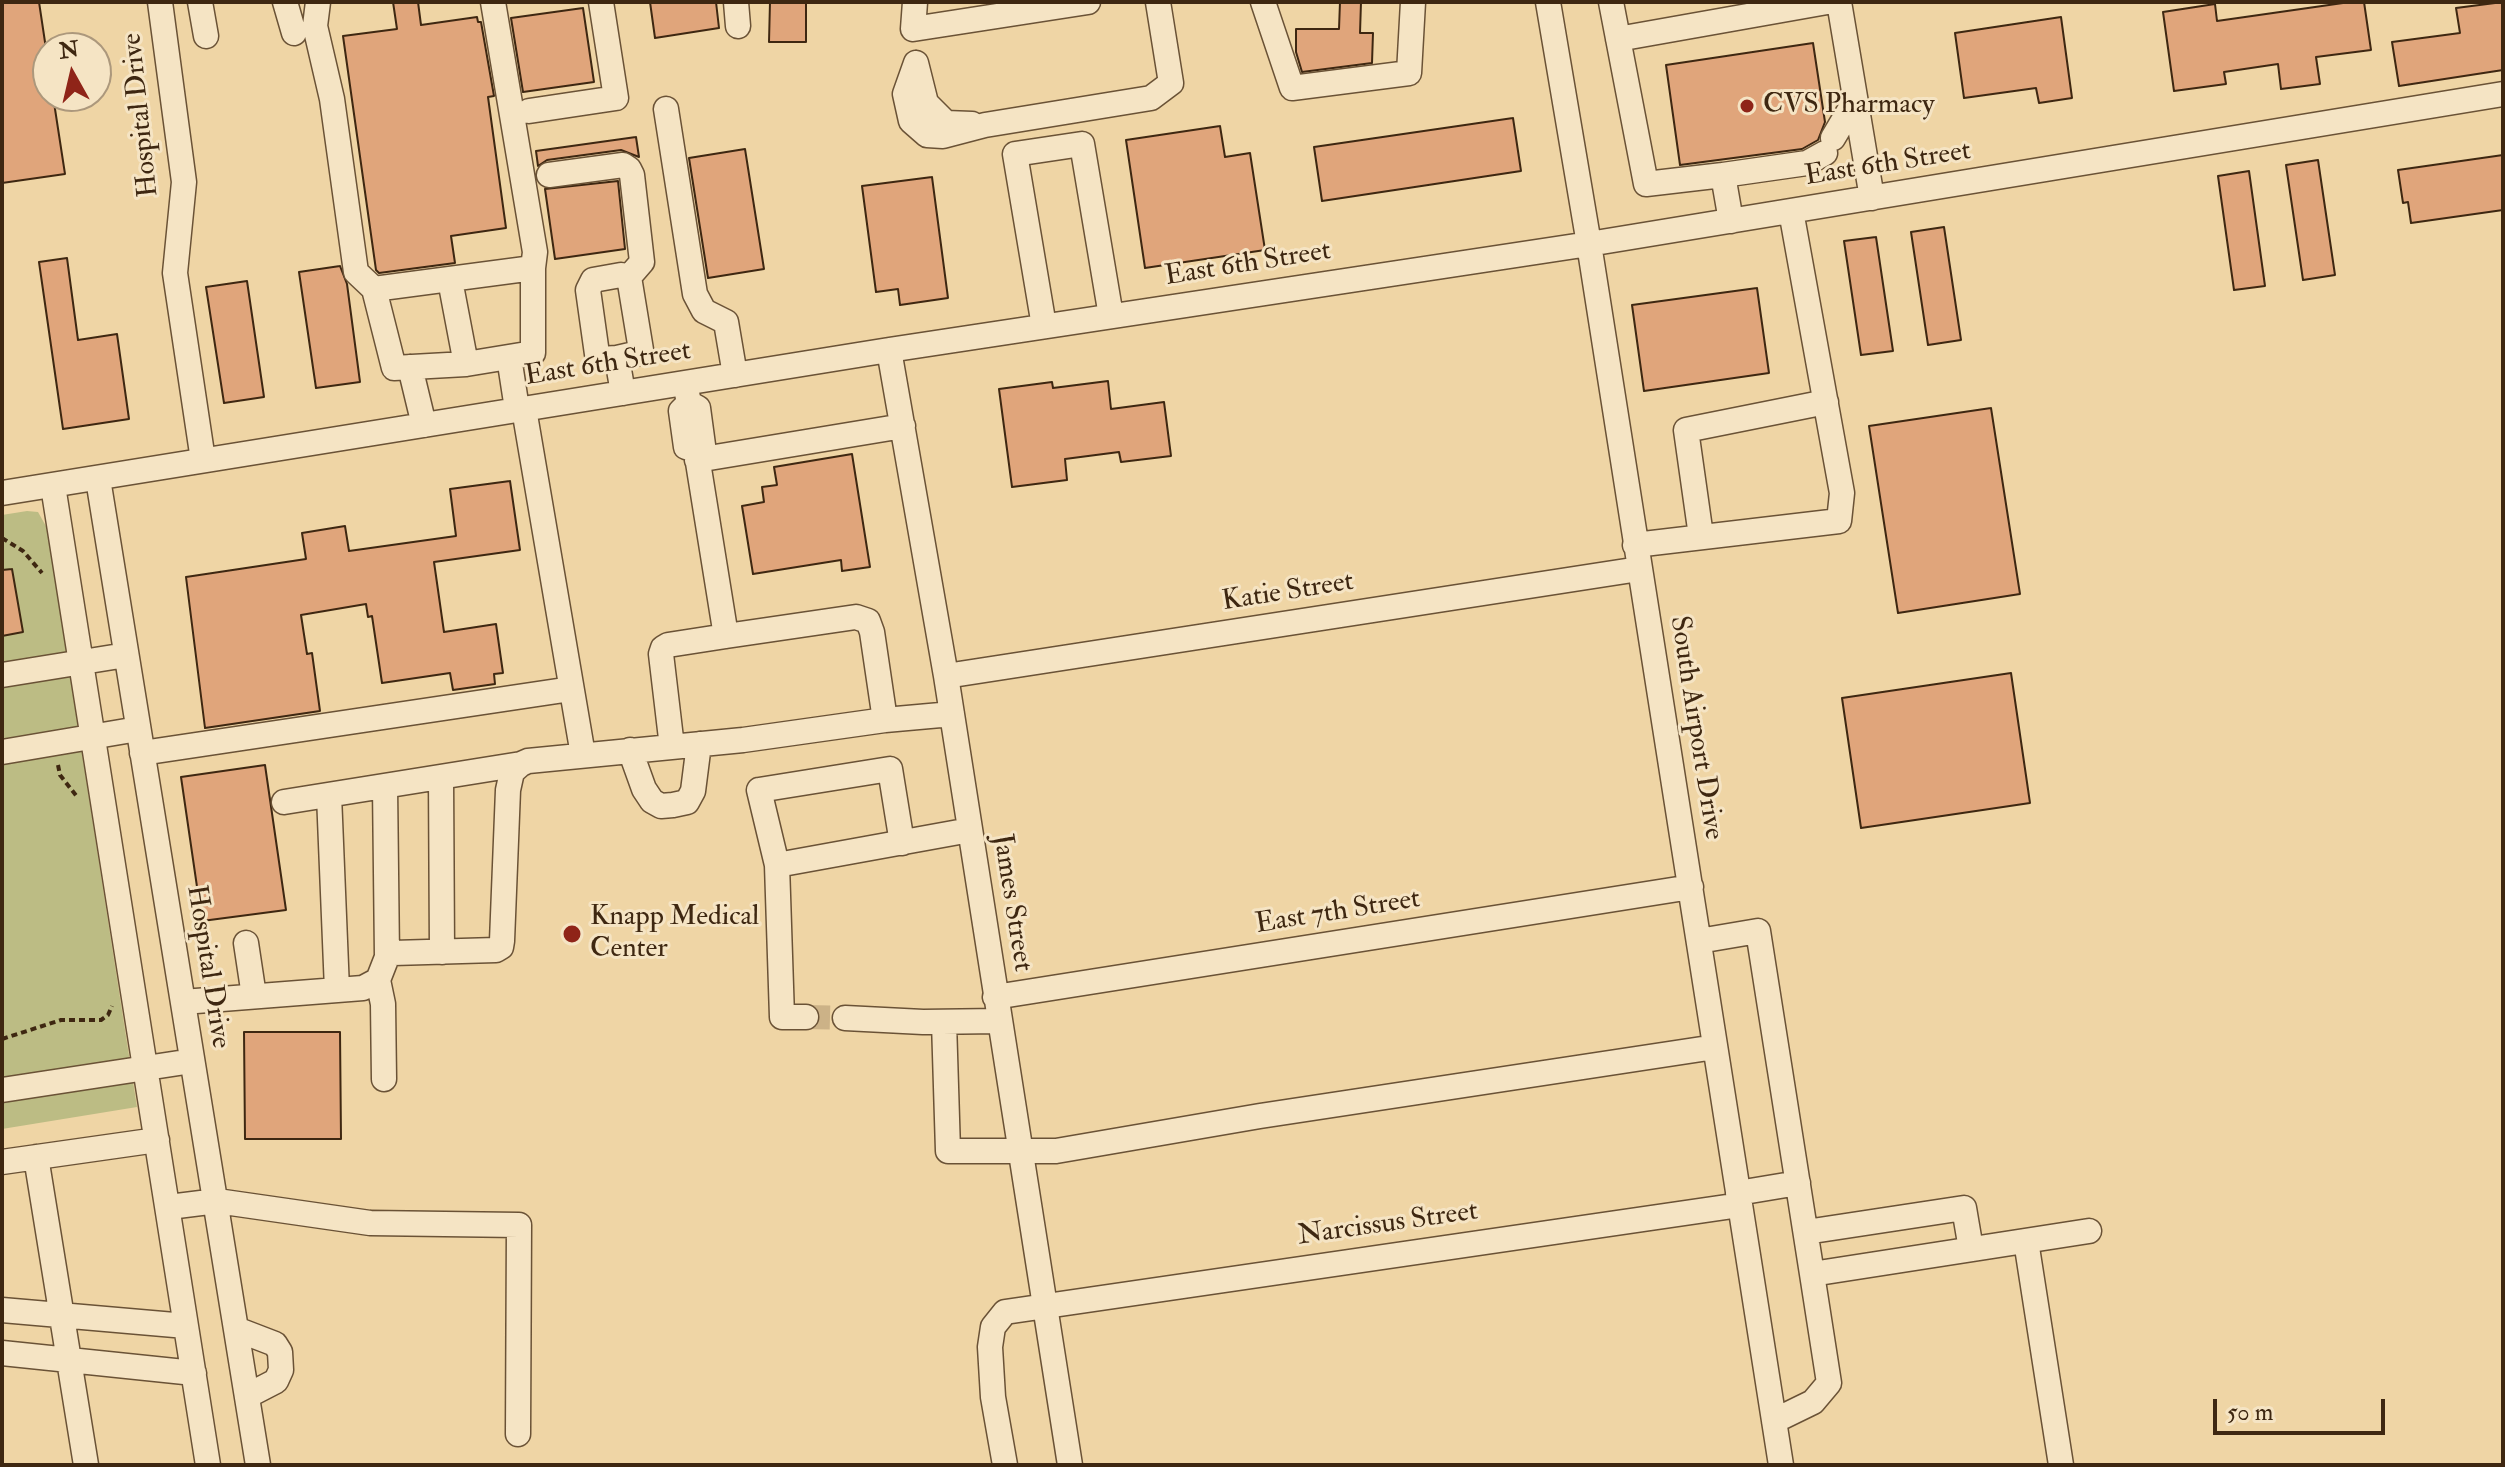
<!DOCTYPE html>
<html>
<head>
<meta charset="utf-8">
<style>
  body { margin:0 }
  #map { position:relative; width:2505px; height:1467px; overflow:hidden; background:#efd5a5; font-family:"IM FELL Double Pica",serif }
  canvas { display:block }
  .frame { position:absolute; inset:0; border:4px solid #3e2711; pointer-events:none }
  .north { position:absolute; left:32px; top:32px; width:80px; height:80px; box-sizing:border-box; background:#f5e4c4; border:2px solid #ac987c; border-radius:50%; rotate:352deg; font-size:22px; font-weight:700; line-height:32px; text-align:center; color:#3e2711 }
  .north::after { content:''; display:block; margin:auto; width:28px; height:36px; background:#8f2418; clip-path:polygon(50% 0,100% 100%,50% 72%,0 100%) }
  .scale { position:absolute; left:2213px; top:1399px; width:172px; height:36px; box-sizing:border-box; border:4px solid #3e2711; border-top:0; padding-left:10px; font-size:24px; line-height:28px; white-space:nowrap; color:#3e2711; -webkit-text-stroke:6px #f5e4c4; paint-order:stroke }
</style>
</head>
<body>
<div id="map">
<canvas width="2505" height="1467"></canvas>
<div class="frame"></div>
<div class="north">N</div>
<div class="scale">50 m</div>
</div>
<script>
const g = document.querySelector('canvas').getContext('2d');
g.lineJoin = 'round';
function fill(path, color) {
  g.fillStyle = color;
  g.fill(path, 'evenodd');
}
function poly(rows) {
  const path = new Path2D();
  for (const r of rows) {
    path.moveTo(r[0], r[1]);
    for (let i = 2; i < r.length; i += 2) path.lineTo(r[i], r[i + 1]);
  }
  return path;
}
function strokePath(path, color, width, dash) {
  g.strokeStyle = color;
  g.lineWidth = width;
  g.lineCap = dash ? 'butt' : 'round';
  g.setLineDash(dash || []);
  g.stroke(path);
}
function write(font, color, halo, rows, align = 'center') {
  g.font = font + ' "IM FELL Double Pica",serif';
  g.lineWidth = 6;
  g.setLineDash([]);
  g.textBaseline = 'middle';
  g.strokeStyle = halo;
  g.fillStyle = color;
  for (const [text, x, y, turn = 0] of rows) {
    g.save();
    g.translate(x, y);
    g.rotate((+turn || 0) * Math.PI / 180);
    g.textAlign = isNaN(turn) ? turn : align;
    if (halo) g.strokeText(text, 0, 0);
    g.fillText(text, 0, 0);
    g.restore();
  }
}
fill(poly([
  [27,511,38,512,47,528,137,1107,2,1129,2,515]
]), '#bcbc84');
const building = poly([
  [2,2,39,2,48,62,48,96,53,96,65,174,2,183,2,2],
  [393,2,418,2,421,25,477,17,478,22,481,22,494,96,488,97,506,228,451,236,455,263,379,273,376,270,343,36,397,29,393,2],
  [650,2,716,2,719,28,655,38,650,2],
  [770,2,806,2,806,42,769,42,770,2],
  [1340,2,1361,2,1360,33,1373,33,1372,63,1302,72,1296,52,1296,29,1339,29,1340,2],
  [2350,2,2364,2,2371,50,2316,57,2320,84,2281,89,2278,64,2224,72,2226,84,2174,91,2163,12,2215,4,2217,21,2350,2],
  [2503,2,2503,70,2399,86,2392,42,2460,33,2456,8,2503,2],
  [583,8,594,82,523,92,511,18,583,8],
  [2061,17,2072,98,2039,103,2036,88,1964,98,1955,33,2061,17],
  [1813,43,1825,122,1818,140,1802,149,1680,165,1666,65,1813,43],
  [1513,118,1521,171,1322,201,1314,147,1513,118],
  [1220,126,1225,157,1250,153,1265,250,1145,268,1126,140,1220,126],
  [636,137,639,157,621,150,547,160,538,166,536,151,636,137],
  [745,149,764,269,708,278,689,158,745,149],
  [2503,155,2503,210,2411,223,2408,202,2403,203,2398,170,2503,155],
  [2318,160,2335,275,2303,280,2286,165,2318,160],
  [2249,171,2265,286,2234,290,2218,176,2249,171],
  [932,177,948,298,900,305,898,289,876,292,862,186,932,177],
  [618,181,625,249,555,259,545,189,618,181],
  [1944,227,1961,340,1928,345,1911,232,1944,227],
  [1876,237,1893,351,1861,355,1844,241,1876,237],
  [67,258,78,340,117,334,129,419,63,429,39,262,67,258],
  [340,266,347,284,360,382,316,388,299,272,340,266],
  [247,281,264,397,224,403,206,287,247,281],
  [1757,288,1769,373,1644,391,1632,305,1757,288],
  [1108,381,1111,409,1164,402,1171,456,1121,462,1119,452,1065,459,1067,480,1012,487,999,389,1052,382,1053,388,1108,381],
  [1991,408,2020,594,1898,613,1869,426,1991,408],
  [852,454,870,567,842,571,841,560,753,574,742,506,764,502,762,487,777,485,774,467,852,454],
  [510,481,520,550,434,562,444,632,496,624,503,673,494,674,495,684,453,690,450,673,382,683,372,616,368,617,366,604,301,615,307,654,312,653,320,711,205,728,186,577,306,559,302,533,345,526,349,551,456,536,450,489,510,481],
  [12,569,23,632,2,636,2,570,12,569],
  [2011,673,2030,803,1861,828,1842,698,2011,673],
  [265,765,286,910,202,921,181,777,265,765],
  [244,1032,340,1032,341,1139,245,1139,244,1032]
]);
fill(building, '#e0a57b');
strokePath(building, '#3e2711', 2);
strokePath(poly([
  [806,1017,845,1018]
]), '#ccb287', 24, [24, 12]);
const minor = poly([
  [160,2,184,182,175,273,203,460],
  [200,2,206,36],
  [285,2,294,33],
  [318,2,315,26,332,99,356,272,374,289,394,368,466,364,533,353,533,268,374,289],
  [493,2,535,252,533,268],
  [736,2,738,26],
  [915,2,913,29,1088,2],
  [1263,2,1292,88,1409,73,1413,2],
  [1548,2,1589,244,1781,1465],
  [1611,2,1646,184,1723,175,1731,221],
  [1839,2,1872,198],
  [1618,39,1827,2],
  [916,63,905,94,911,121,927,135,943,136,985,125,1151,98,1171,83,1158,2],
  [916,63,926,103,946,123,972,124],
  [666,109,695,294,704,311,726,322,735,375],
  [529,111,616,98,601,2],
  [1833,138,1855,101],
  [549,175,623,165,629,169,632,175,642,262,629,277,621,275,593,280,588,290,597,354,600,359,617,358,623,393],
  [1723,175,1807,163,1825,153],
  [450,280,466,364],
  [1044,326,1015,154,1082,144,1111,316],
  [889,350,946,676,1070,1465],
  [509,357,517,409],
  [617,358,639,353,641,350,629,277],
  [410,367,424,425],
  [685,383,689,403,698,408,703,445,696,450,726,636],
  [689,403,681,411,686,447,696,450],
  [524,409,583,755],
  [697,460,903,426],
  [98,479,258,1465],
  [53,486,208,1465],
  [2,493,889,350,1589,244,2503,94],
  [1701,536,1686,430,1826,402],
  [1635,545,1839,521,1842,493,1791,211],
  [2,675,126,655],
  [946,676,1639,569],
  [672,747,661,654,663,648,668,645,726,636,856,617,868,621,872,632,885,720],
  [630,750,644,789,652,801,661,806,673,805,687,802,693,791,699,744],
  [2,752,138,729],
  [142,753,571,689],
  [441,777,442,952],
  [385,786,387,957],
  [329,795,337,990],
  [284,802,521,764,528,761,743,740,885,720,952,714],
  [777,865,759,790,890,769,902,843],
  [1699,941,1758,931,1812,1274],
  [246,943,254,996],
  [378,980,383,1004,384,1079],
  [995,997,1691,887],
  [183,1002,363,988,378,980,387,957,393,953,496,950,501,947,502,941,508,790,512,772,521,764],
  [806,1017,782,1017,777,865,970,830],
  [845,1018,923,1022,999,1021],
  [944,1022,948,1151,1056,1151,1260,1116,1715,1047],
  [2,1090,192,1061],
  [36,1157,86,1465],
  [2,1162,157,1140],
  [1738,1193,1798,1183],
  [169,1207,217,1201,370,1223,519,1225,518,1434],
  [1806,1232,1964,1208,1971,1249],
  [2026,1241,2061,1465],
  [2,1310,186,1326],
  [236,1329,275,1344,280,1352,281,1370,276,1381,247,1396],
  [2,1353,194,1373],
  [1774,1421,1813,1402,1829,1383,1812,1274,2089,1231],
  [1005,1465,993,1397,990,1347,993,1327,1005,1312,1740,1205]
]);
strokePath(minor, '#6a5236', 27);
strokePath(poly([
  [2,538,23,551,42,573],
  [58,765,60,775,78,798],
  [2,1039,61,1020,101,1020,108,1015,112,1006]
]), '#3e2711', 4, [6, 4]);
strokePath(minor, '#f5e4c4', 24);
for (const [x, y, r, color] of [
  [1747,106,8,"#8f2418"],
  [572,934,10,"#8f2418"]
]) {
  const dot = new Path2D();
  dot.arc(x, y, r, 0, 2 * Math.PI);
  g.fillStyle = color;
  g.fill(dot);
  strokePath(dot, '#f5e4c4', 3);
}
write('28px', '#3e2711', '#f5e4c4', [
  ["CVS Pharmacy",1763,106],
  ["Knapp Medical",590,918],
  ["Center",590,950]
], 'left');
write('28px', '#3e2711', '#f5e4c4', [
  ["Hospital Drive",142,115,-96],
  ["East 6th Street",1888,165,-9],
  ["East 6th Street",1248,265,-9],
  ["East 6th Street",608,365,-9],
  ["Katie Street",1288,593,-9],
  ["South Airport Drive",1695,728,81],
  ["James Street",1011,903,81],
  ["East 7th Street",1338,913,-9],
  ["Hospital Drive",207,967,81],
  ["Narcissus Street",1388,1225,-8]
]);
</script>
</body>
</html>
